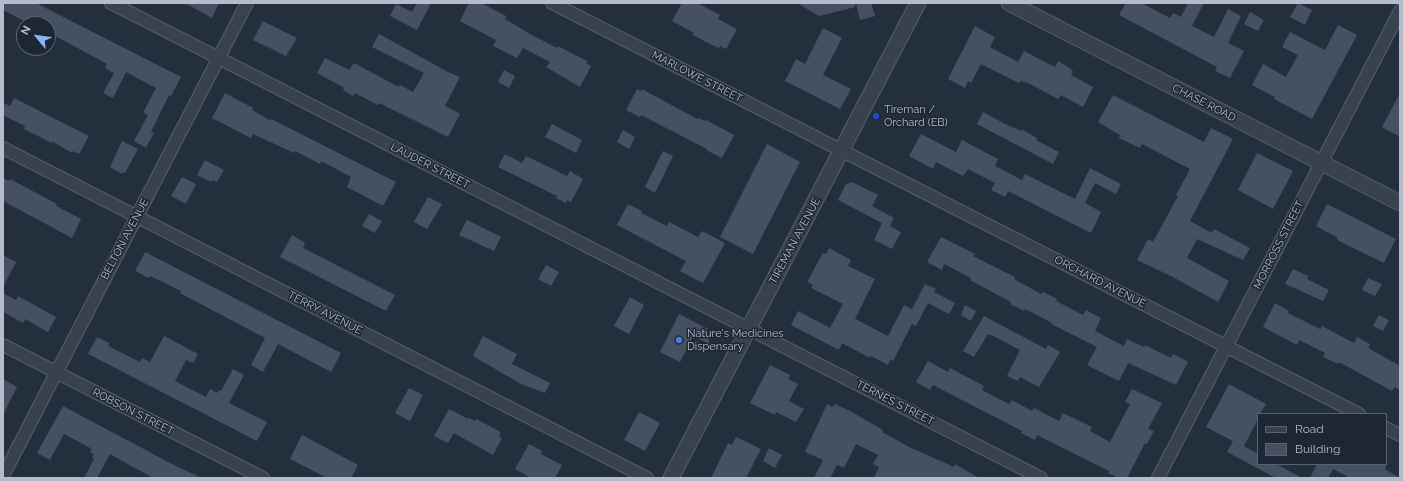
<!DOCTYPE html>
<html>
<head>
<meta charset="utf-8">
<style>
  body { margin:0 }
  #map { position:relative; width:1403px; height:481px; overflow:hidden; background:#242f3e; font-family:Raleway,sans-serif }
  canvas { display:block }
  .frame { position:absolute; inset:0; border:4px solid #b4bcc9; pointer-events:none }
  .legend { position:absolute; left:1257px; top:413px; width:130px; height:52px; box-sizing:border-box; background:#1d2633; border:1px solid #59626f; margin:0; padding:5px 7px; list-style:none; font-size:12px; color:#b4bcc9 }
  .legend li { display:flex; align-items:center; gap:8px; height:20px }
  .legend b { width:20px; border:1px solid #59626f }
  .north { position:absolute; left:16px; top:16px; width:40px; height:40px; box-sizing:border-box; background:#1d2633; border:1px solid #59626f; border-radius:50%; rotate:299deg; font-size:11px; font-weight:700; line-height:16px; text-align:center; color:#b4bcc9 }
  .north::after { content:''; display:block; margin:auto; width:14px; height:18px; background:#8ab4f8; clip-path:polygon(50% 0,100% 100%,50% 72%,0 100%) }
</style>
</head>
<body>
<div id="map">
<canvas width="1403" height="481"></canvas>
<div class="frame"></div>
<ul class="legend">
<li><b style="height:5px;background:#38414e"></b>Road</li>
<li><b style="height:11px;background:#455162"></b>Building</li>
</ul>
<div class="north">N</div>
</div>
<script>
const g = document.querySelector('canvas').getContext('2d');
g.lineJoin = 'round';
function fill(path, color) {
  g.fillStyle = color;
  g.fill(path, 'evenodd');
}
function poly(rows) {
  const path = new Path2D();
  for (const r of rows) {
    path.moveTo(r[0], r[1]);
    for (let i = 2; i < r.length; i += 2) path.lineTo(r[i], r[i + 1]);
  }
  return path;
}
function strokePath(path, color, width, dash) {
  g.strokeStyle = color;
  g.lineWidth = width;
  g.lineCap = dash ? 'butt' : 'round';
  g.setLineDash(dash || []);
  g.stroke(path);
}
function write(font, color, halo, rows, align = 'center') {
  g.font = font + ' Raleway,sans-serif';
  g.lineWidth = 3;
  g.setLineDash([]);
  g.textBaseline = 'middle';
  g.strokeStyle = halo;
  g.fillStyle = color;
  for (const [text, x, y, turn = 0] of rows) {
    g.save();
    g.translate(x, y);
    g.rotate((+turn || 0) * Math.PI / 180);
    g.textAlign = isNaN(turn) ? turn : align;
    if (halo) g.strokeText(text, 0, 0);
    g.fillText(text, 0, 0);
    g.restore();
  }
}
fill(poly([
  [3,3,36,3,181,77,171,96,169,95,151,132,154,133,146,148,134,141,148,115,143,113,156,88,126,72,113,98,103,93,114,73,105,68,107,64,48,32,48,24,30,24,3,10],
  [185,3,219,3,212,18],
  [417,3,431,3,417,30,390,16,396,4,412,12],
  [469,3,481,3,506,16,505,19,530,34,557,48,558,46,587,61,586,63,591,66,580,87,546,67,550,62,523,48,517,58,493,46,496,40,460,21],
  [682,3,697,3,720,15,718,19,737,29,726,49,720,46,719,48,706,42,693,35,694,33,672,21],
  [797,3,855,3,855,7,819,16],
  [856,3,871,3,875,16,860,20],
  [1126,3,1141,3,1170,18,1173,13,1181,17,1188,3,1204,3,1192,26,1214,37,1228,9,1241,16,1228,43,1244,51,1230,78,1215,71,1217,67,1119,15],
  [1298,3,1312,10,1305,25,1290,17],
  [1250,12,1264,20,1258,31,1244,24],
  [263,21,297,38,286,56,253,40],
  [1338,25,1357,35,1312,119,1274,99,1275,97,1252,85,1263,64,1286,77,1298,55,1282,47,1290,32,1325,50],
  [975,26,995,37,990,47,1018,62,1024,51,1055,67,1058,61,1068,67,1073,71,1071,75,1093,87,1083,107,1061,95,1058,99,1028,83,1021,81,1019,83,981,64,971,83,968,81,965,88,948,79],
  [823,28,842,38,823,75,851,89,840,109,785,81,796,59,805,64],
  [379,34,448,72,460,77,445,106,460,114,448,137,379,103,378,105,355,93,353,96,343,90,344,88,341,86,317,73,325,58,349,70,354,63,399,87,400,85,413,92,424,73,372,47],
  [504,70,515,76,509,88,498,82],
  [637,89,641,91,642,89,697,119,698,118,705,121,706,120,734,135,722,158,706,150,707,149,641,115,640,117,626,110],
  [225,93,253,108,252,110,271,121,271,119,396,182,383,206,347,187,351,177,321,161,320,164,295,151,294,153,253,134,251,138,212,118],
  [1400,93,1400,137,1382,127],
  [1113,95,1204,142,1211,128,1233,139,1190,221,1212,233,1214,229,1250,248,1243,260,1197,239,1187,258,1229,281,1218,302,1173,277,1137,260,1148,239,1153,242,1178,196,1176,195,1190,169,1142,144,1140,148,1119,138,1120,135,1098,122],
  [14,98,89,136,79,154,73,151,72,153,53,142,52,143,24,129,25,126,3,115,3,103,10,106],
  [983,112,1005,124,1021,131,1021,129,1037,138,1036,140,1059,152,1053,164,977,124],
  [552,124,582,140,576,153,545,137],
  [623,130,635,137,629,149,617,142],
  [921,134,956,152,962,140,998,159,995,166,1022,180,1025,174,1075,199,1090,168,1121,184,1116,194,1095,183,1085,203,1101,212,1091,233,1008,191,1005,197,991,190,995,183,968,169,963,176,936,162,933,169,909,156],
  [122,141,138,149,125,173,123,172,122,174,110,167],
  [767,144,800,162,753,254,720,237],
  [663,151,673,156,655,193,645,187],
  [1257,153,1293,171,1273,209,1238,190],
  [505,154,522,163,526,156,567,176,570,171,583,179,571,202,567,200,566,203,556,198,557,196,498,167],
  [205,160,224,170,217,182,212,180,211,182,197,175],
  [182,177,196,184,186,204,171,196],
  [3,178,9,181,10,179,57,204,56,206,81,219,72,238,3,201],
  [852,182,878,195,872,206,894,218,890,226,901,232,892,249,874,240,882,223,838,200,846,184],
  [428,197,442,204,427,229,414,222],
  [628,204,642,211,641,213,667,226,669,222,698,237,702,231,725,243,703,283,680,271,686,261,617,225],
  [1327,204,1396,239,1384,263,1337,240,1338,238,1316,226],
  [369,214,382,221,375,233,362,226],
  [467,220,501,237,494,251,459,235],
  [292,235,305,243,303,248,395,295,386,311,280,257],
  [941,237,975,254,973,256,1015,277,1014,279,1041,294,1043,292,1057,299,1056,301,1083,315,1086,310,1101,318,1095,331,1124,346,1127,339,1144,347,1145,345,1171,358,1173,354,1188,362,1176,385,1128,363,1119,381,1087,365,1097,347,1051,324,1052,323,1025,309,1024,311,1010,304,1011,302,970,280,971,278,944,264,942,270,927,262],
  [829,248,851,260,848,266,875,279,855,319,888,336,904,305,912,309,925,284,936,289,934,292,955,303,949,314,928,303,916,326,912,324,893,361,890,360,888,365,871,356,870,358,842,343,839,350,791,325,798,311,830,328,843,304,811,288,813,285,807,282,823,253,826,254],
  [145,252,341,353,331,372,278,344,263,372,251,365,265,338,180,293,181,291,150,276,149,278,135,271],
  [3,255,16,262,3,287],
  [546,265,559,272,551,286,538,279],
  [1293,269,1308,276,1307,279,1329,290,1323,301,1285,284],
  [1368,278,1382,284,1375,296,1362,290],
  [3,293,16,300,18,296,56,317,48,332,25,319,23,323,3,312],
  [630,297,644,305,629,334,614,326],
  [1275,303,1289,311,1288,313,1320,329,1322,326,1354,343,1357,337,1370,344,1368,348,1400,366,1400,390,1394,387,1392,391,1339,362,1338,364,1323,357,1325,353,1299,340,1297,345,1263,327],
  [965,305,976,311,971,321,961,315],
  [679,314,708,329,709,344,693,336,680,362,660,352],
  [1379,315,1389,320,1383,331,1373,326],
  [984,316,1046,349,1048,345,1060,352,1039,387,1020,377,1018,381,1007,376,1020,350,991,335,988,334,974,357,963,351],
  [164,336,198,354,193,363,186,360,175,381,206,397,210,389,217,393,219,390,221,391,233,369,244,375,229,403,267,422,257,441,88,354,97,337,109,343,108,346,140,362,142,358,150,362],
  [483,336,517,354,512,364,550,383,545,393,521,384,473,356],
  [928,361,948,372,950,368,984,386,982,390,1009,404,1012,400,1032,411,1034,408,1059,421,1063,413,1092,427,1090,431,1110,442,1130,404,1125,402,1132,389,1162,403,1148,429,1154,431,1147,444,1145,443,1127,478,1119,478,1108,473,1109,471,1037,435,1035,440,1021,433,1022,431,933,385,930,390,916,382],
  [770,365,790,375,788,379,798,384,789,401,804,409,796,422,776,412,775,415,750,403],
  [3,379,17,387,3,415],
  [1229,384,1266,404,1260,414,1258,414,1258,419,1244,446,1258,454,1258,464,1276,464,1302,478,1276,478,1227,452,1233,441,1206,427],
  [409,388,423,395,410,421,395,413],
  [827,404,833,407,835,404,850,411,883,430,882,432,909,447,954,467,955,464,979,478,874,478,879,467,873,464,878,455,856,444,844,468,837,465,830,478,814,478,823,460,805,452],
  [63,406,172,464,202,478,153,478,110,454,97,478,84,478,94,459,92,457,94,454,90,453,92,449,64,434,50,460,37,453],
  [449,409,468,419,469,418,475,421,476,419,501,432,499,437,502,438,493,455,454,433,448,443,434,436],
  [639,412,660,423,645,451,624,440],
  [302,435,358,465,351,478,327,478,290,459],
  [736,437,761,449,746,478,711,478,728,443,732,445],
  [529,444,542,451,541,454,562,465,555,478,531,478,515,469],
  [769,448,782,455,775,468,763,461],
  [1317,464,1387,464,1385,469,1400,478,1350,478,1333,469,1328,478,1310,478]
]), '#455162');
const minor = poly([
  [111,3,1041,478],
  [552,3,1359,414],
  [3,148,647,478],
  [3,345,263,478],
  [1386,428,1400,435],
  [3,476,247,3],
  [1158,478,1400,11]
]);
const tertiary = poly([
  [1009,3,1400,203],
  [671,478,918,3]
]);
strokePath(minor, '#565f6c', 14);
strokePath(tertiary, '#565f6c', 17);
strokePath(minor, '#38414e', 12);
strokePath(tertiary, '#38414e', 15);
for (const [x, y, r, color] of [
  [876,116,4,"#1a4fb4"],
  [679,340,4,"#3f7fe0"]
]) {
  const dot = new Path2D();
  dot.arc(x, y, r, 0, 2 * Math.PI);
  g.fillStyle = color;
  g.fill(dot);
  strokePath(dot, '#1d2633', 1.5);
}
write('11px', '#b4bcc9', '#1d2633', [
  ["MARLOWE STREET",697,77,27],
  ["CHASE ROAD",1204,103,27],
  ["LAUDER STREET",430,166,27],
  ["BELTON AVENUE",125,239,-62],
  ["TIREMAN AVENUE",795,241,-62],
  ["MORROSS STREET",1279,245,-63],
  ["ORCHARD AVENUE",1100,282,27],
  ["TERRY AVENUE",325,313,27],
  ["TERNES STREET",895,403,27],
  ["ROBSON STREET",133,412,27]
]);
write('11px', '#b4bcc9', '#1d2633', [
  ["Tireman /",884,110],
  ["Orchard (EB)",884,123],
  ["Nature's Medicines",687,334],
  ["Dispensary",687,347]
], 'left');
</script>
</body>
</html>
